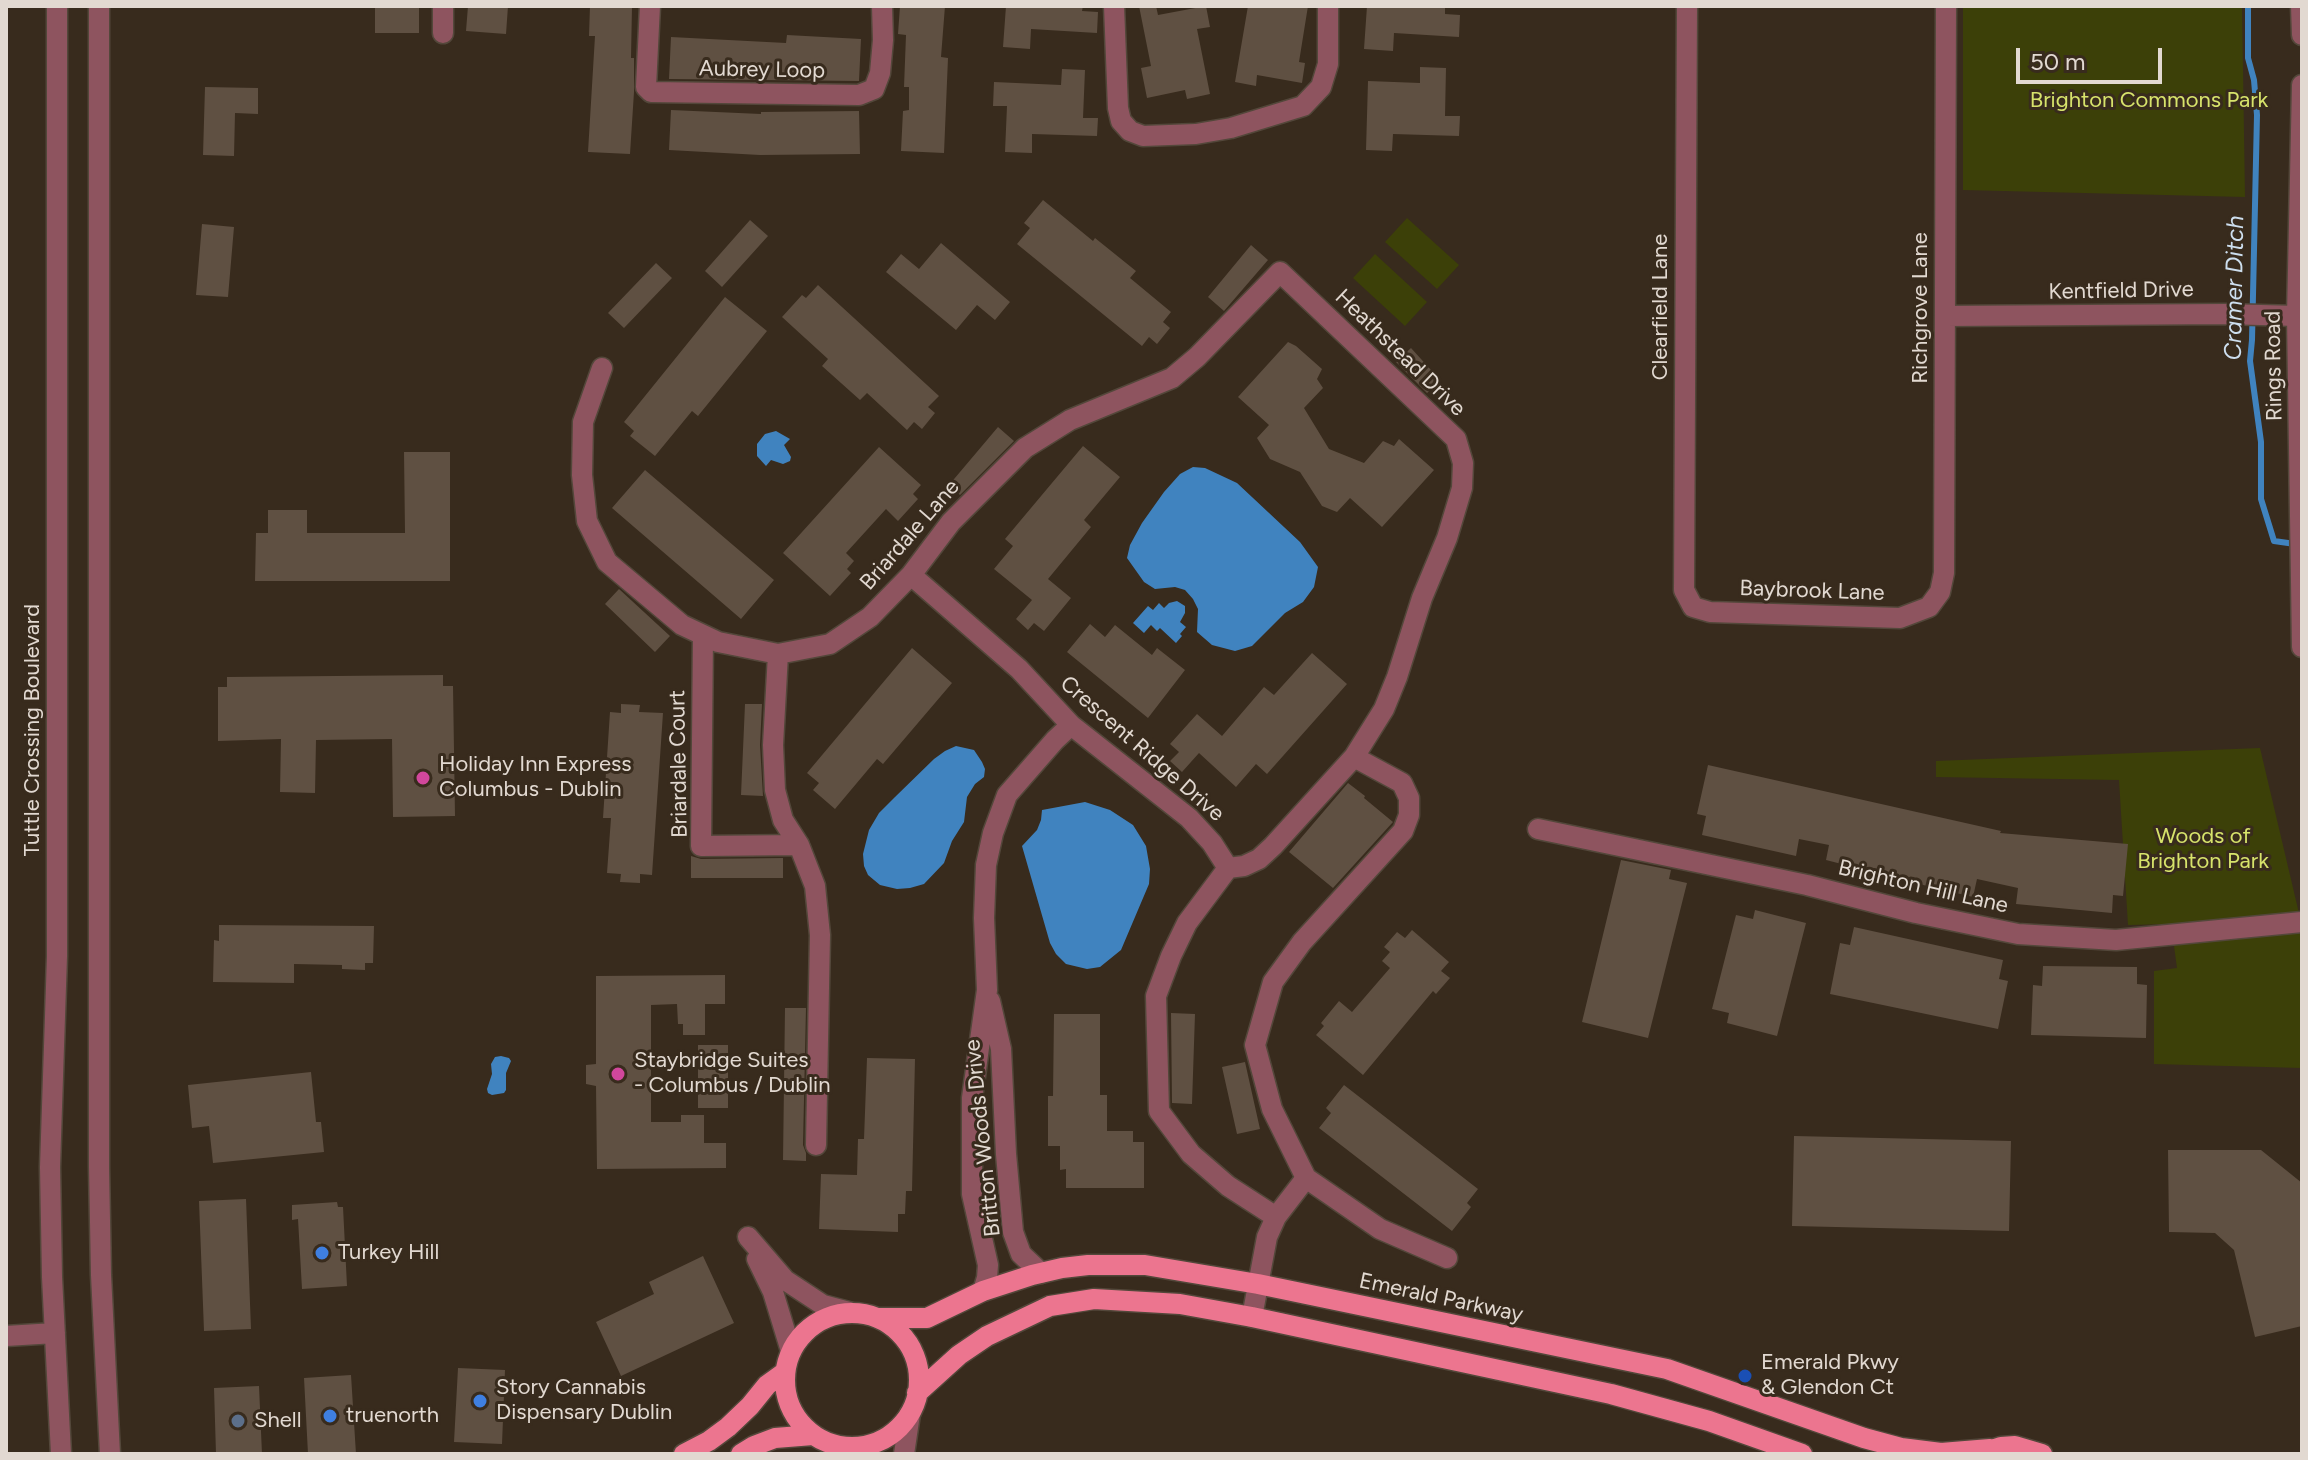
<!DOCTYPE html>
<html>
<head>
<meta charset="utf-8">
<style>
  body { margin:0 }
  #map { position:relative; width:2308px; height:1460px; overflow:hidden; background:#382b1d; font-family:Figtree,sans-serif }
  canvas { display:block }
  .frame { position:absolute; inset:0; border:8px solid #e2d9d1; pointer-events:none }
  .scale { position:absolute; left:2016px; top:48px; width:146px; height:36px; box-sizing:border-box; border:4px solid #e2d9d1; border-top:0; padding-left:10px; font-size:24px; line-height:28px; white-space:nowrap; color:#e2d9d1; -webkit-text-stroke:6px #382b1d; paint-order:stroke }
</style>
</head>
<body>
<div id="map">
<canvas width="2308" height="1460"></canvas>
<div class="frame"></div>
<div class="scale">50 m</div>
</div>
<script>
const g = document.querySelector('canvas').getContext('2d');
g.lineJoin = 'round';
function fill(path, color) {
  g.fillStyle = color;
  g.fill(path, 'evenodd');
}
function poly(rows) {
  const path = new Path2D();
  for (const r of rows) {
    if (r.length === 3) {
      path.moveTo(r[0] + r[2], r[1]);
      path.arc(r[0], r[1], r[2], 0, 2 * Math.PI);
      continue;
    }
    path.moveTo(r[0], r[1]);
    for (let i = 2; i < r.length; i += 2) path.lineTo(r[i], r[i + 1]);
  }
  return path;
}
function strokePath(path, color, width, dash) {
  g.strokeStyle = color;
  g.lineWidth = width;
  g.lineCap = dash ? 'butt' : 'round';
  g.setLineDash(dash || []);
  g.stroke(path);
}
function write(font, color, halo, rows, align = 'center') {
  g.font = font + ' Figtree,sans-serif';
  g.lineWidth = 6;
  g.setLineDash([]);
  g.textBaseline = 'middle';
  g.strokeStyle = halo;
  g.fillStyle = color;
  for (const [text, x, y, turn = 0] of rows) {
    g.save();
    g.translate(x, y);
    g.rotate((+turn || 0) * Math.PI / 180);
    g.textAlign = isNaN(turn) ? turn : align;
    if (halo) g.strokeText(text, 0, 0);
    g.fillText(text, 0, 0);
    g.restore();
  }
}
fill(poly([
  [1963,6,2242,6,2245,197,1963,190],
  [1407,218,1459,265,1437,289,1385,242],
  [1375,254,1427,302,1405,326,1353,278],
  [2260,748,2302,926,2302,1068,2154,1064,2154,971,2177,968,2171,924,2128,925,2119,780,1936,777,1936,761]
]), '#3c4008');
fill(poly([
  [776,431,790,439,784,445,791,457,790,461,783,464,771,460,766,466,757,456,757,444,765,434],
  [1193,467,1205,468,1237,483,1300,542,1318,567,1314,587,1303,602,1285,613,1252,646,1235,651,1212,645,1197,632,1198,609,1193,599,1185,590,1175,587,1155,589,1144,582,1127,558,1130,545,1142,523,1164,492,1180,474],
  [1177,601,1185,606,1185,613,1180,622,1186,627,1180,634,1182,636,1176,643,1160,628,1157,631,1151,625,1144,633,1133,623,1148,606,1153,610,1159,603,1164,608,1169,603],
  [956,746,974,750,982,762,985,769,984,777,975,784,967,797,964,822,952,841,944,863,924,884,910,888,897,889,880,885,868,875,864,866,863,854,869,830,879,813,895,797,934,759,945,751],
  [1085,802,1110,810,1133,825,1146,846,1150,869,1149,884,1121,950,1100,967,1087,969,1066,964,1056,954,1050,943,1022,846,1037,830,1041,820,1042,810],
  [501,1056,509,1058,511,1061,506,1073,506,1090,504,1093,492,1095,488,1093,487,1089,492,1074,491,1064,495,1057]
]), '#4083bf');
strokePath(poly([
  [2248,6,2248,58,2254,80,2257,115,2252,340,2250,361,2261,442,2261,499,2274,541,2295,544]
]), '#4083bf', 6);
fill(poly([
  [375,6,419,6,419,33,375,33],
  [468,6,508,6,506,34,466,31],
  [590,6,632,6,631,58,634,58,634,92,630,154,588,152,595,36,589,36],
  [900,6,945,6,941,57,948,58,944,153,901,151,903,111,909,110,909,87,904,87,906,35,898,34],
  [1006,6,1083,6,1082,11,1098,12,1097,33,1031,29,1030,49,1003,47],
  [1139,6,1156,6,1158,15,1206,6,1210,27,1197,29,1210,94,1187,99,1185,90,1147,98,1141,68,1151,66],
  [1248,6,1308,6,1299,62,1305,63,1302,83,1257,75,1256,86,1235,82],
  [1367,6,1445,6,1445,14,1460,15,1459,37,1394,33,1393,51,1364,49],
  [787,35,861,39,859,81,669,79,671,37,786,43],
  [1420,67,1446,68,1445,116,1460,116,1459,136,1393,134,1392,151,1366,150,1368,81,1420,83],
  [1062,69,1085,70,1083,118,1098,118,1097,136,1032,134,1032,153,1005,152,1007,106,993,106,994,82,1061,85],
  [205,87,258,88,258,114,235,113,234,156,203,155],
  [671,110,761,114,761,112,859,111,860,154,760,155,669,150],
  [1043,200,1093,241,1095,238,1136,271,1130,278,1171,312,1163,322,1170,328,1157,344,1149,337,1142,346,1017,244,1030,228,1024,223],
  [750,220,768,236,722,287,705,271],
  [202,224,234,227,228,297,196,295],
  [941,243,1010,302,995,320,977,305,956,330,886,272,901,254,919,269],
  [1251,245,1268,260,1224,311,1208,297],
  [656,263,672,278,624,328,608,313],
  [818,285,939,396,928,407,935,413,922,429,914,422,907,430,867,393,860,400,822,366,828,359,782,317,802,295,806,298],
  [725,297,767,331,698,416,692,411,655,456,630,436,634,431,624,422],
  [1288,342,1296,346,1322,369,1317,379,1323,388,1304,408,1329,449,1364,463,1383,441,1394,446,1399,439,1434,470,1382,527,1350,498,1337,512,1322,506,1300,472,1270,459,1257,438,1269,425,1238,397],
  [1411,348,1441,381,1427,393,1396,362],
  [998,427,1014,441,960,495,949,485],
  [1083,446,1120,477,1084,520,1091,527,1048,579,1071,598,1044,631,1034,623,1028,630,1016,619,1032,600,994,569,1013,546,1005,539],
  [879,447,921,485,913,494,918,499,898,521,886,509,846,553,854,561,847,569,851,573,830,596,783,553],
  [404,452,450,452,450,581,255,581,256,533,268,533,268,510,307,510,307,533,405,533],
  [645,470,774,580,741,619,612,508],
  [619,589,670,636,655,652,605,604],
  [1090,624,1105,637,1115,625,1152,655,1157,648,1185,670,1148,718,1067,652],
  [912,648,952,683,883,764,877,759,835,809,813,790,819,783,807,773],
  [1312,653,1347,684,1267,774,1256,764,1236,787,1199,753,1182,772,1170,761,1179,752,1170,744,1197,714,1222,736,1264,687,1274,695],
  [443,675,443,686,453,686,455,816,393,817,392,739,316,740,315,793,280,792,281,739,218,741,218,687,227,687,227,677],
  [621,704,640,705,639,712,663,713,652,875,640,874,640,883,620,882,621,874,607,873,611,818,603,818,610,712,621,713],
  [745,704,762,704,760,745,763,796,741,795],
  [1708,765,2001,831,2000,833,2128,844,2123,896,2113,895,2112,913,2016,904,2018,888,1977,879,1973,897,1935,888,1826,860,1829,845,1799,839,1796,856,1702,835,1706,816,1697,814],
  [1348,783,1365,796,1364,798,1393,822,1333,888,1289,852],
  [691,856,701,859,783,858,783,878,691,878],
  [1621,860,1671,870,1669,879,1687,883,1648,1038,1582,1022],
  [1755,910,1806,923,1777,1036,1727,1023,1729,1013,1712,1009,1736,915,1753,919],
  [219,925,374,926,373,963,365,963,365,970,342,969,342,965,294,964,294,983,213,982,214,940,219,941],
  [1854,927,2003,960,1999,979,2008,981,1998,1029,1830,994,1840,943,1850,945],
  [1412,930,1449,962,1441,971,1450,978,1436,994,1433,991,1363,1075,1316,1035,1324,1026,1321,1023,1339,1001,1352,1012,1390,968,1382,961,1390,952,1384,947,1397,932,1405,938],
  [2043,966,2137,967,2137,984,2147,985,2146,1038,2031,1035,2033,985,2042,986],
  [725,975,725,1004,705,1004,705,1035,683,1035,683,1024,678,1024,677,1004,651,1005,651,1122,681,1122,681,1115,704,1115,704,1143,726,1143,726,1168,597,1169,596,1086,586,1084,586,1065,596,1064,596,976],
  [785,1008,806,1008,803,1145,806,1153,806,1161,783,1160],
  [1171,1013,1195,1014,1192,1104,1172,1103],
  [1054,1014,1100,1014,1100,1095,1107,1095,1107,1131,1133,1131,1133,1142,1144,1142,1144,1188,1066,1188,1066,1169,1060,1170,1060,1146,1048,1146,1048,1096,1053,1096],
  [698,1045,728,1045,728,1108,698,1108],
  [867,1058,915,1059,912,1191,906,1191,905,1214,898,1214,898,1232,819,1229,821,1174,857,1175,858,1139,864,1139],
  [1245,1062,1260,1129,1237,1134,1222,1067],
  [311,1072,316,1122,321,1122,324,1152,213,1163,209,1126,192,1128,188,1085],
  [1344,1085,1478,1189,1467,1203,1471,1207,1452,1231,1319,1128,1331,1113,1326,1108],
  [1794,1136,2011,1141,2009,1231,1792,1226],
  [2168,1150,2261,1150,2302,1183,2302,1326,2255,1337,2234,1250,2215,1233,2169,1232],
  [246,1199,251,1329,204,1331,199,1201],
  [337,1202,338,1207,343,1207,347,1286,302,1289,298,1219,292,1220,292,1205],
  [703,1256,734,1323,621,1376,596,1322,654,1294,649,1282],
  [458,1368,505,1370,502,1444,454,1442],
  [351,1375,356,1454,308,1454,304,1378],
  [259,1386,262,1454,216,1454,214,1388]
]), '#5f5042');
const minor = poly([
  [57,6,57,956,50,1167,52,1277,61,1454],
  [99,6,99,1167,101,1275,110,1454],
  [443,6,443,33],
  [650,6,646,87,651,92,859,95,874,89,880,73,883,40,882,6],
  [1114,6,1118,108,1121,121,1130,131,1143,136,1196,134,1231,128,1303,106,1321,87,1328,64,1328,6],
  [1687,6,1684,590,1693,607,1710,612,1900,618,1929,607,1940,592,1944,573,1946,6],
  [2301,6,2302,35],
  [2302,85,2297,316,2302,647],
  [1945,316,2224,314,2297,316],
  [602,368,583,422,582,475,587,521,607,562,682,625,718,642,778,654,830,644,870,617,911,575,951,522,1025,448,1070,420,1172,378,1197,357,1280,272,1456,439,1463,463,1462,488,1447,538,1422,598,1397,677,1384,709,1354,757,1273,846,1259,859,1244,866,1228,868,1187,923,1171,956,1156,996,1159,1111,1191,1154,1228,1186,1276,1217],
  [911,575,1019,669,1071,725,1189,818,1212,843,1228,868],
  [703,635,701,846,799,845,815,886,820,935,816,1145],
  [778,654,773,745,775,790,783,820,799,845],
  [1538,829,1807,885,1916,913,2018,934,2116,940,2302,922],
  [990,1001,1001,1049,1006,1154,1013,1232,1021,1254,1041,1273],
  [1306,1178,1380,1229,1447,1258],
  [748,1237,785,1280,823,1305,849,1312],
  [757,1259,773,1292,791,1351],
  [983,1291,987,1278,988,1265,972,1194,972,1098,987,990,984,918,986,865,993,833,1007,795,1055,740,1071,725],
  [1252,1317,1267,1237,1276,1217,1306,1178,1272,1109,1255,1045,1273,982,1302,942,1403,831,1409,815,1409,798,1402,783,1354,757],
  [6,1336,55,1333],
  [833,1445,841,1454],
  [904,1454,910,1414]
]);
const major = poly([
  [852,1380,67],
  [879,1318,927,1318,983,1291,1032,1275,1062,1268,1088,1265,1145,1265,1258,1284,1667,1369,1864,1438,1901,1448,1941,1453,1990,1449],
  [917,1393,959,1355,987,1336,1050,1306,1094,1299,1180,1304,1252,1317,1611,1394,1709,1421,1802,1454],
  [684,1454,709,1441,728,1427,750,1406,767,1385,785,1372],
  [741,1454,754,1446,775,1438,813,1435],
  [1980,1454,2001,1447,2015,1446,2042,1454]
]);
strokePath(minor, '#53473a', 23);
strokePath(major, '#53473a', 23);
strokePath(minor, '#8e545f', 20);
strokePath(major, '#ec758f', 20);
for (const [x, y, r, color] of [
  [423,778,8,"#d1479c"],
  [618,1074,8,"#d1479c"],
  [322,1253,8,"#3f7fe0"],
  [1745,1376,8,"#1a4fb4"],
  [480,1401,8,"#3f7fe0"],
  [330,1416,8,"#3f7fe0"],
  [238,1421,8,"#5c6f8a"]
]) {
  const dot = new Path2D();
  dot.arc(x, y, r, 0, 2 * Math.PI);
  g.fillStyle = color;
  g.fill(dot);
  strokePath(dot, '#382b1d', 3);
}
write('22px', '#e2d9d1', '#382b1d', [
  ["Aubrey Loop",762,70,1],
  ["Kentfield Drive",2121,291,-1],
  ["Clearfield Lane",1661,307,-90],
  ["Richgrove Lane",1921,308,-90],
  ["Heathstead Drive",1400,353,44],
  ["Rings Road",2274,366,-91],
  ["Briardale Lane",910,535,-49],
  ["Baybrook Lane",1812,591,2],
  ["Tuttle Crossing Boulevard",33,730,-90],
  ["Crescent Ridge Drive",1142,749,41],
  ["Briardale Court",679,764,-91],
  ["Brighton Hill Lane",1923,887,13],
  ["Britton Woods Drive",983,1138,-96],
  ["Emerald Parkway",1441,1298,12]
]);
write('22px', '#d7e36b', '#382b1d', [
  ["Brighton Commons Park",2149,101],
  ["Woods of",2203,837],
  ["Brighton Park",2203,862]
]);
write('22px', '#e2d9d1', '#382b1d', [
  ["Holiday Inn Express",439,765],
  ["Columbus - Dublin",439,790],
  ["Staybridge Suites",634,1061],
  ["- Columbus / Dublin",634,1086],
  ["Turkey Hill",338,1253],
  ["Emerald Pkwy",1761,1363],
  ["& Glendon Ct",1761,1388],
  ["Story Cannabis",496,1388],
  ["Dispensary Dublin",496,1413],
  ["truenorth",346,1416],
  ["Shell",254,1421]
], 'left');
write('italic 24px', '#cddeee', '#382b1d', [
  ["Cramer Ditch",2235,288,-89]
]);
</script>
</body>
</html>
